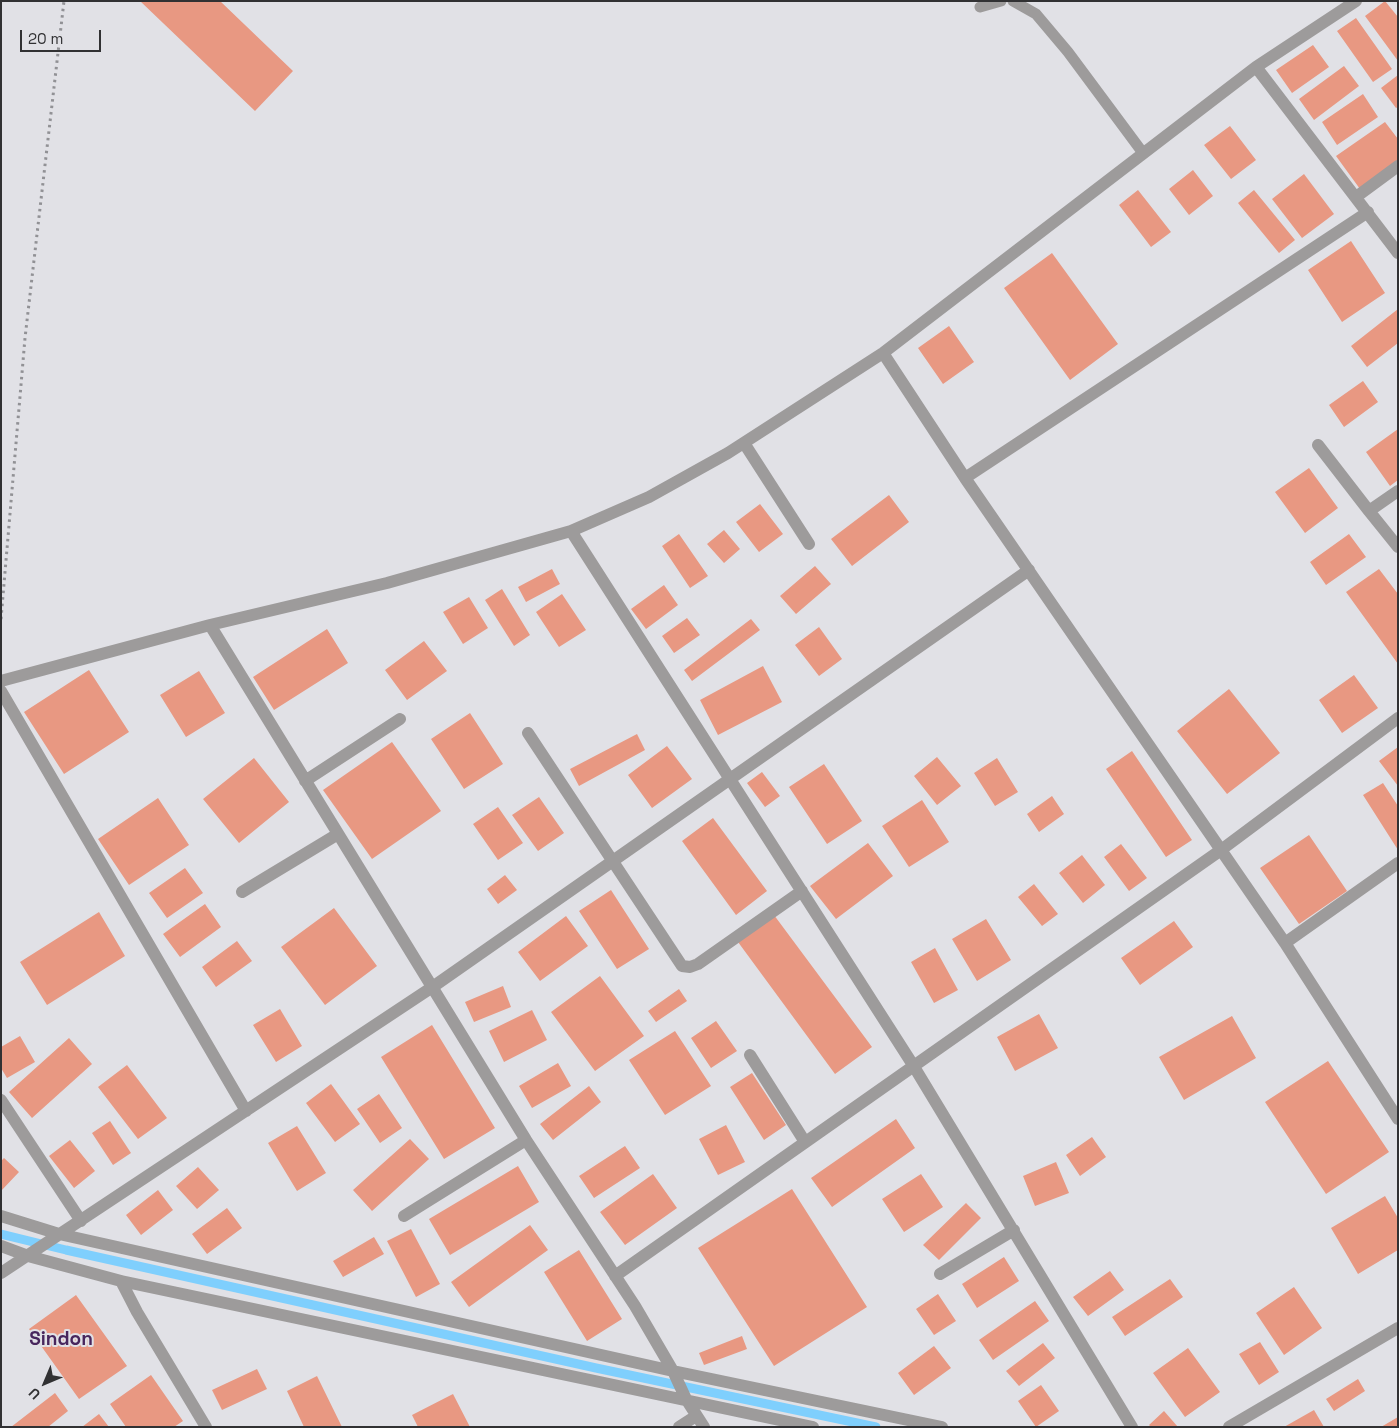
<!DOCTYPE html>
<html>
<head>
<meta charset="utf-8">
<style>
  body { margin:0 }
  #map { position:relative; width:1399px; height:1428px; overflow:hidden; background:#e1e1e6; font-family:"Space Grotesk",sans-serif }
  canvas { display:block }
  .frame { position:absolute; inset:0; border:2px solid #313133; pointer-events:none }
  .north { position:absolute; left:20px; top:1358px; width:50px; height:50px; -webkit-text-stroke:4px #e1e1e6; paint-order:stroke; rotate:225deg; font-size:14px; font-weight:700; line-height:20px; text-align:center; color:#313133 }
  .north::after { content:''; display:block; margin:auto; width:18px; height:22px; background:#313133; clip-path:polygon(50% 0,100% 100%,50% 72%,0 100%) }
  .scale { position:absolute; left:20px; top:30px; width:81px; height:22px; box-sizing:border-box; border:2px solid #313133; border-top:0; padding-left:6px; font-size:15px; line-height:18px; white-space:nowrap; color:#313133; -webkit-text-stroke:4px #e1e1e6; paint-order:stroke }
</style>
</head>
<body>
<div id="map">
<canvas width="1399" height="1428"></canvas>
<div class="frame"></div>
<div class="north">U</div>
<div class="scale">20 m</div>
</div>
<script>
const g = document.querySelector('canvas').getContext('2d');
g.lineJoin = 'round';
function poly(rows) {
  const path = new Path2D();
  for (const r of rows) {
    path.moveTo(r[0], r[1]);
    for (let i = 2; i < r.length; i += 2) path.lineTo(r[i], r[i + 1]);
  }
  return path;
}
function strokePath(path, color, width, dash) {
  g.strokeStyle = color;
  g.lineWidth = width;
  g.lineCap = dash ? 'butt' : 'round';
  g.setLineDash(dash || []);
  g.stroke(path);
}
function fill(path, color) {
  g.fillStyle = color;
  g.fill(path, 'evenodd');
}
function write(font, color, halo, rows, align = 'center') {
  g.font = font + ' "Space Grotesk",sans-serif';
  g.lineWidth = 4;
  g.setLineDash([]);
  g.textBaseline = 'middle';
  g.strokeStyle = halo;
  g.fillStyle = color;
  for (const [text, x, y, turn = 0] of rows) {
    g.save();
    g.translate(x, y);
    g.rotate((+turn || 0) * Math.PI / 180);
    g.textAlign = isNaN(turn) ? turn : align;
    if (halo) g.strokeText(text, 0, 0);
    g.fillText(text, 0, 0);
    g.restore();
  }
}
strokePath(poly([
  [1,1234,66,1250,596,1368,876,1427]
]), '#7fcffd', 9);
fill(poly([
  [140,1,220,1,293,71,255,111],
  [1385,1,1398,17,1398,61,1365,16],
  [1356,18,1392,69,1373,82,1337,31],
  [1313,45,1329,67,1292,93,1276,70],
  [1344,66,1359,86,1314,120,1299,99],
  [1398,75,1398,107,1396,108,1381,88],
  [1363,94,1378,117,1337,145,1322,122],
  [1385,122,1398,139,1398,162,1360,189,1336,156],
  [1230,126,1256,160,1231,179,1204,145],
  [1193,170,1213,196,1189,215,1169,189],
  [1304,174,1334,214,1302,238,1272,199],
  [1138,190,1171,232,1151,247,1119,205],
  [1254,190,1295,240,1279,253,1238,203],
  [1351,241,1385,293,1342,322,1308,270],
  [1052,253,1118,344,1070,380,1004,288],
  [1398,309,1398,343,1367,367,1351,346],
  [949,326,974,362,943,384,918,348],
  [1363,381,1378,402,1344,427,1329,405],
  [1398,429,1398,480,1390,486,1366,452],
  [1309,468,1338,508,1305,533,1275,492],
  [889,495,909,522,852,566,831,539],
  [760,504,783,534,759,552,736,522],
  [724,530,740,549,724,563,707,544],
  [679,534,708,576,690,588,662,546],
  [1349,534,1366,557,1326,585,1310,562],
  [815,566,831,584,796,614,780,596],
  [552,569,560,584,526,602,518,587],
  [1379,569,1398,594,1398,664,1346,592],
  [664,585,678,605,646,629,631,609],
  [502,589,530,635,514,646,485,600],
  [562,594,586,630,559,647,536,612],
  [469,597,488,628,463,644,443,612],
  [687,618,700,635,674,653,662,636],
  [751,619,760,630,692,681,684,670],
  [819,627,842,659,819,676,795,645],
  [327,629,348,663,274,710,253,677],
  [424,641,447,671,407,700,385,670],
  [763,666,782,702,718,735,700,700],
  [89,670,129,732,64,774,24,712],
  [199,671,225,713,186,737,160,695],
  [1354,675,1378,708,1342,733,1319,700],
  [1229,689,1280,753,1227,794,1177,731],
  [470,713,503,764,464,789,431,739],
  [637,734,645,750,579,786,570,769],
  [392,742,441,811,372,859,323,790],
  [667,746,692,779,652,808,628,775],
  [1398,747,1398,786,1379,761],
  [1132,751,1192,840,1166,857,1106,769],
  [937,757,961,786,937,805,914,776],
  [254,758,289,802,239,843,203,799],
  [997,758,1018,792,995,806,974,773],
  [824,764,862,821,827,844,789,787],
  [762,772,780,796,765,807,747,783],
  [1383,783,1398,806,1398,850,1363,795],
  [1052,796,1064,814,1039,832,1027,814],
  [539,797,564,833,538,851,512,815],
  [158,798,189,845,129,885,98,839],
  [922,800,949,842,909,867,882,826],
  [498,807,523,843,498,860,473,824],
  [713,818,767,891,736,915,682,841],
  [1309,835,1347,891,1299,924,1260,868],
  [868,843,893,876,836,919,810,886],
  [1121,844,1147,878,1129,891,1104,857],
  [1082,855,1105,885,1083,903,1059,873],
  [185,868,203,893,167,918,149,893],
  [505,875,517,890,498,904,487,889],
  [1034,884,1058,914,1042,926,1018,897],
  [611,890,649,949,617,969,579,911],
  [205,904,221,927,180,957,163,934],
  [334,908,377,966,325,1005,281,947],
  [99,912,125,956,47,1005,20,962],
  [774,915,872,1047,835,1074,738,942],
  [566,916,588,946,540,981,518,952],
  [986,919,1011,960,977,981,952,939],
  [1174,921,1193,947,1140,985,1121,958],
  [237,941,252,961,216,987,202,967],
  [935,948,958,990,934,1003,911,962],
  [600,976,644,1036,595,1071,551,1012],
  [503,986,511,1007,474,1022,465,1002],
  [679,989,687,1001,656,1022,648,1011],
  [280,1009,302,1046,276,1062,253,1025],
  [532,1010,547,1040,504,1062,489,1031],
  [1039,1014,1058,1048,1015,1071,997,1037],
  [1232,1016,1256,1058,1184,1100,1159,1057],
  [716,1021,737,1051,711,1068,691,1038],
  [432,1025,495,1128,444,1159,381,1057],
  [675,1031,711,1086,665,1115,629,1060],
  [20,1036,35,1062,7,1078,1,1068,1,1047],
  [69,1038,92,1064,32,1118,9,1092],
  [1328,1061,1389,1152,1326,1194,1265,1102],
  [558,1063,571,1086,532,1108,519,1086],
  [127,1065,167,1118,138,1139,98,1087],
  [752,1073,786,1125,764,1140,730,1087],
  [331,1084,360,1124,335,1142,306,1103],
  [589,1086,601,1102,553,1140,540,1124],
  [379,1094,402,1128,380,1143,357,1109],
  [896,1119,915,1148,832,1207,811,1178],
  [110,1121,131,1153,113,1165,92,1133],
  [726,1125,745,1162,718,1175,699,1139],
  [297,1126,326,1173,297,1191,268,1143],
  [1092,1137,1106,1157,1080,1176,1066,1155],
  [410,1139,429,1159,372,1211,353,1190],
  [70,1140,95,1171,74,1188,49,1156],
  [625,1146,640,1168,594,1198,579,1176],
  [4,1158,19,1172,1,1191,1,1161],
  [1056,1162,1069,1193,1035,1206,1023,1176],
  [518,1166,539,1202,450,1255,429,1219],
  [198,1167,219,1190,197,1209,176,1186],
  [653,1174,677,1208,625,1245,600,1212],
  [921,1174,943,1207,904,1232,882,1199],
  [792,1189,867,1307,774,1366,698,1248],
  [158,1190,173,1210,141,1235,126,1215],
  [1385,1196,1398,1218,1398,1250,1358,1274,1331,1228],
  [966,1203,981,1218,939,1260,923,1245],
  [227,1208,242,1228,207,1254,192,1234],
  [530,1225,548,1250,469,1307,451,1282],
  [411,1229,440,1284,416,1297,387,1241],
  [374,1237,384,1254,343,1277,333,1261],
  [579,1250,622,1319,587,1341,544,1272],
  [1004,1257,1019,1281,977,1308,962,1284],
  [1110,1271,1124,1290,1088,1316,1073,1297],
  [1170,1279,1183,1297,1125,1336,1112,1317],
  [1294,1287,1322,1328,1284,1355,1256,1313],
  [938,1294,956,1321,934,1335,916,1309],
  [76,1295,127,1366,79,1399,29,1329],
  [1035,1301,1049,1321,993,1360,979,1340],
  [742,1336,747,1349,704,1365,699,1353],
  [1260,1342,1279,1372,1259,1385,1239,1354],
  [1043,1343,1055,1358,1019,1386,1006,1371],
  [934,1346,951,1368,914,1395,898,1373],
  [1188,1348,1220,1392,1185,1417,1153,1373],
  [257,1369,267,1389,222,1410,212,1390],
  [151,1375,183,1421,174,1427,126,1427,110,1404],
  [317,1376,342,1427,304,1427,287,1391],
  [1358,1379,1365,1391,1334,1411,1326,1399],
  [1041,1385,1059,1411,1036,1427,1018,1401],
  [55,1393,68,1411,48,1427,11,1427],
  [453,1394,470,1427,418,1427,412,1415],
  [1314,1410,1324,1427,1284,1427],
  [1164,1411,1178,1427,1151,1427,1149,1425],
  [99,1414,109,1427,82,1427],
  [1398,1417,1398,1427,1381,1427]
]), '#e89882');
strokePath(poly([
  [1,619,25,338,64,1]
]), '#919195', 3, [2.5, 4]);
strokePath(poly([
  [1013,1,1036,14,1068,52,1143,153],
  [980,7,1001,1]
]), '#9d9b9b', 11);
strokePath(poly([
  [1256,67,1398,253],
  [1356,197,1398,166],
  [883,353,965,478,1285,943,1398,1119],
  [744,443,809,544],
  [1318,445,1369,511],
  [965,478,1368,212],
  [1398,491,1369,511,1398,547],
  [571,531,913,1065,1132,1427],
  [210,625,526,1140,635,1306,673,1371,686,1399,704,1427],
  [1,681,210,625,387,583,571,531,649,497,728,453,883,353,1256,67,1356,1],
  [1,691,246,1111],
  [528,733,682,966,690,967,698,964,802,891],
  [305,781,400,719],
  [242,892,338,834],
  [1285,943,1398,863],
  [750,1055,805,1142],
  [1,1100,81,1221],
  [1,1216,59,1234,673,1371,942,1427],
  [404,1216,526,1140],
  [1,1246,28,1256,121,1281,813,1427],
  [1,1273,434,986,1029,570],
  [940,1274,1014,1230],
  [615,1276,1221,850,1398,718],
  [121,1281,137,1312,206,1427],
  [679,1427,696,1416],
  [1229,1427,1398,1328]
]), '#9d9b9b', 12);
write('bold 19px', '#48265d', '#e1e1e6', [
  ["Sindon",61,1340]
]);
</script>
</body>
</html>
